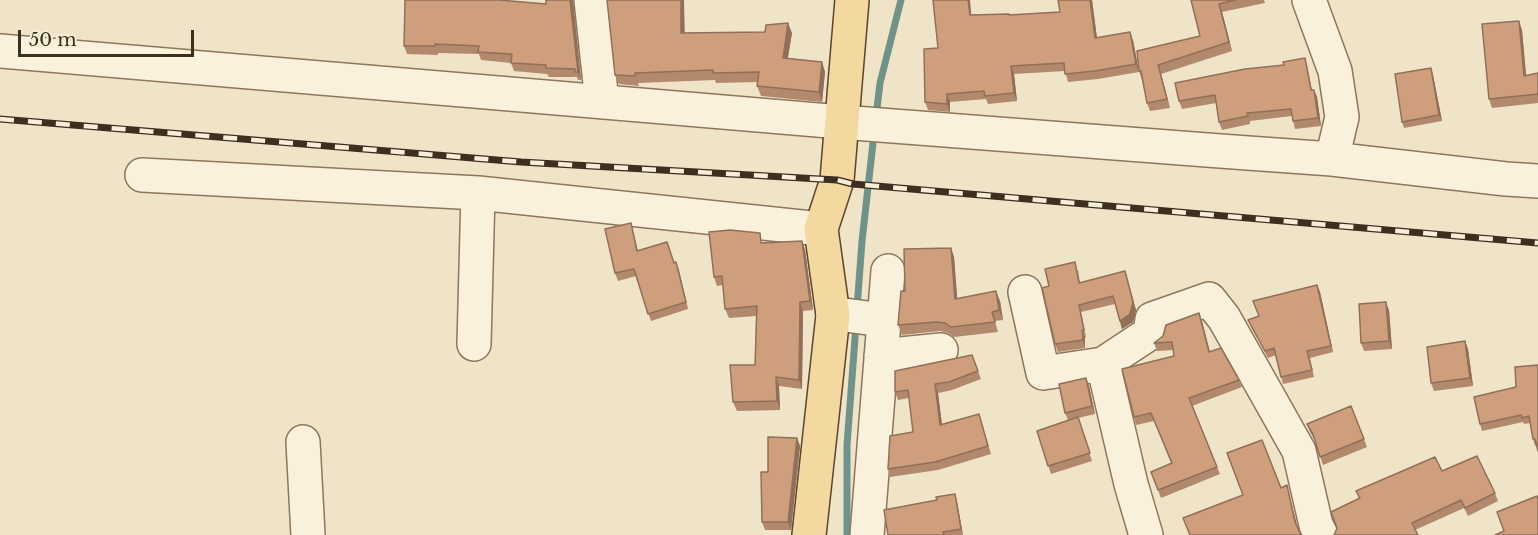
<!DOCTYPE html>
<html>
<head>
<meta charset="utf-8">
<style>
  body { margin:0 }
  #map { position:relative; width:1538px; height:535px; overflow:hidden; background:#f0e4c8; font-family:"Libre Baskerville",serif }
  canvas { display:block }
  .scale { position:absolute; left:18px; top:30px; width:176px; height:27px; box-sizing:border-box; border:3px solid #3d2e20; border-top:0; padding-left:8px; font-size:18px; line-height:21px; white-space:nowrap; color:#3d2e20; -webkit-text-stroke:4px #f7eed8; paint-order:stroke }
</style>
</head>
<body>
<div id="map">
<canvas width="1538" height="535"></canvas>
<div class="scale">50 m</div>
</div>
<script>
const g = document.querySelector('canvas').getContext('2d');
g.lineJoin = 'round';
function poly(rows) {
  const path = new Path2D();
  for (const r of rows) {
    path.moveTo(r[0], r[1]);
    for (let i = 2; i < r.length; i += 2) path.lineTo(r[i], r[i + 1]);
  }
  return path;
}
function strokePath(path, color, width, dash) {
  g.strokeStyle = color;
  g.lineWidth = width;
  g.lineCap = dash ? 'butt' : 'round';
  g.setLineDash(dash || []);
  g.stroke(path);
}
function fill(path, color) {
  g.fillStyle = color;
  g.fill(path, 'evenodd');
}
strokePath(poly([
  [876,117,880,83,901,0],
  [857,308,862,241,874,134],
  [847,535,847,445,856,325]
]), '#6f938a', 7);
const minor = poly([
  [591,0,602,102],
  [1309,0,1335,71,1342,117,1332,159],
  [0,51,841,122,1220,151,1332,159,1506,179,1538,181],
  [142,175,478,193,821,229],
  [1025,292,1043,373,1103,364,1150,333,1152,319,1209,299,1224,318,1299,451,1316,525,1321,535],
  [833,315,837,314,883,320],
  [474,344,478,193],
  [881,356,941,350],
  [1103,364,1131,484,1146,535],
  [303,442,308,535],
  [867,535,888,271]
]);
const major = poly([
  [809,535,833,315,821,229,837,180,852,0]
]);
strokePath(minor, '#8d765c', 36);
strokePath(major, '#5b4430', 36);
strokePath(minor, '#faf1dc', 33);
strokePath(major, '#f3d9a0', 33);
const rail = poly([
  [0,119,521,162,837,180,853,184,1538,243]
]);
strokePath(rail, '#3d2e20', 7);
strokePath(rail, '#f7eed8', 4.5, [14]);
fill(poly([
  [546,0,573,0,581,80,578,80,577,77,549,77,547,74,514,71,511,63,481,60,479,54,438,53,438,55,407,54,404,46,546,4],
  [1058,0,1092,0,1097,38,1133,40,1139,72,1098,79,1068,82,1065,71,1014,74,1017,101,988,104,986,99,950,102,950,112,928,110,925,102,938,48,972,15,1009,15,1060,12],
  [1191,0,1264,0,1265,3,1222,12,1232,51,1161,74,1170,108,1150,111,1147,103,1142,80,1139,71,1200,36],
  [1522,30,1526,76,1538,73,1538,103,1492,108,1489,99],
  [685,33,792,33,788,58,822,62,825,72,822,102,761,96,757,86,758,82,716,83,715,80,638,83,639,86,619,84,615,75],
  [1307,65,1312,90,1314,90,1317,97,1321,126,1295,129,1292,116,1250,121,1250,124,1222,130,1219,122,1216,103,1182,109,1179,101],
  [1433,75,1442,121,1404,128,1402,122],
  [631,223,638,251,674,262,676,262,688,309,651,321,636,276,618,281,615,273],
  [802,241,805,250,813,310,803,311,802,389,779,386,780,410,737,411,733,402,755,365,756,316,729,318,725,309,723,285,717,286,714,277,764,243],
  [951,248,954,257,957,298,1000,301,1003,320,995,321,998,332,954,337,948,333,940,331,902,335,898,325,905,291],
  [1078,270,1080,283,1125,271,1136,310,1133,322,1122,329,1115,304,1081,312,1086,337,1085,338,1085,348,1058,352,1055,344,1049,286],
  [1317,285,1320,292,1333,352,1310,358,1314,377,1283,384,1276,355,1268,358,1251,327,1248,320,1259,316],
  [1389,310,1392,349,1364,351,1361,343],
  [1199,313,1210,352,1239,380,1242,387,1192,406,1220,474,1161,498,1151,472,1171,463,1154,421,1136,425,1134,417,1174,356,1173,350,1157,351,1154,343],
  [1465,341,1468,349,1473,386,1434,391,1431,383],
  [972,355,981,379,952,390,938,393,942,424,979,414,991,454,938,470,890,477,888,469,913,432,909,398,898,400,895,392],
  [1515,367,1537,445,1535,446,1533,439,1530,423,1524,424,1523,422,1482,431,1480,424,1516,387],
  [1089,386,1095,414,1078,418,1092,461,1051,474,1037,431,1068,420,1065,413],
  [1351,406,1367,447,1323,465,1315,441,1310,432,1307,424],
  [797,438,800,446,791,530,765,530,762,522],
  [1442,471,1495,493,1498,501,1468,516,1464,508,1415,530,1359,499,1356,491],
  [957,502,963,535,888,535]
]), '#b2896c');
fill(poly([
  [570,0,573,0,581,80,578,72],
  [681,0,684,0,685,43,681,33],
  [968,0,970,0,972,23,970,15],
  [1090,0,1092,0,1098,46,1095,38],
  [1219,4,1222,12,1232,51,1229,42],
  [1519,21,1522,30,1527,85,1524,76],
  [788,23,792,33,786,68,783,58],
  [1130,32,1133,40,1139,72,1136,64],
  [822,62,825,72,822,102,819,92],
  [1158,65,1161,74,1170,108,1167,99],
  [1011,66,1014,74,1017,101,1014,93],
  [1431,68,1433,75,1442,121,1439,115],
  [1314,90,1317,97,1321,126,1318,118],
  [947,94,950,102,950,112,947,104],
  [802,241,805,250,813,310,810,301],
  [951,248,954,257,958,308,955,299],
  [676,262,679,270,688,309,686,302],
  [1125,271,1136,310,1133,322,1122,329,1120,321],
  [1317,285,1320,292,1333,352,1331,346],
  [996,291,1000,301,1003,320,999,310],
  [800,302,803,311,802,389,799,380],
  [1386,302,1389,310,1392,349,1389,341],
  [1199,313,1202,321,1212,360,1209,352],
  [1082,330,1085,338,1085,348,1083,340],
  [1465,341,1468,349,1473,386,1470,378],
  [776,377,779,386,780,410,777,401],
  [1086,378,1089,386,1095,414,1092,406],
  [935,384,938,393,943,433,940,425],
  [797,438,800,446,791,530,788,522],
  [1287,485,1298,529,1295,522],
  [955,494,957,502,963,535,961,529]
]), '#916f58');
const building = poly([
  [405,0,499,0,546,4,546,0,570,0,578,72,575,72,575,69,546,68,546,65,511,63,512,54,478,52,479,46,435,44,435,46,404,46,405,0],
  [607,0,681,0,681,33,765,32,766,25,788,23,783,58,822,62,819,92,757,86,759,72,713,73,713,70,635,73,635,76,615,75,607,0],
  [933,0,968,0,970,15,1009,14,1009,15,1060,12,1058,0,1090,0,1095,38,1130,32,1136,64,1095,71,1065,74,1064,63,1011,66,1014,93,985,96,984,91,947,94,947,104,925,102,924,49,938,48,933,0],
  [1191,0,1235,0,1219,4,1229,42,1158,65,1167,99,1147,103,1141,71,1139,71,1137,51,1200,36,1191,0],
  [1519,21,1524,76,1538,73,1538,94,1489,99,1482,24,1519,21],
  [1305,58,1311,90,1314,90,1318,118,1293,121,1291,109,1247,113,1248,116,1219,122,1215,95,1179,101,1175,83,1245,69,1284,65,1283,62,1305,58],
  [1431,68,1439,115,1402,122,1395,74,1431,68],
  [631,223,637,251,667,242,674,263,676,262,686,302,648,314,634,269,615,273,605,229,631,223],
  [730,230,760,233,761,243,802,241,810,301,800,302,799,380,776,377,777,401,733,402,730,365,755,365,757,306,725,309,722,276,714,277,709,232,730,230],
  [951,248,955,299,996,291,999,310,992,312,995,322,951,327,945,323,936,322,898,325,901,291,905,291,904,249,951,248],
  [1075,262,1079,283,1125,271,1133,302,1130,314,1120,321,1113,296,1079,305,1084,330,1082,330,1083,340,1055,344,1042,288,1049,286,1045,269,1075,262],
  [1317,285,1331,346,1307,351,1312,370,1281,377,1274,348,1265,351,1248,320,1259,316,1253,301,1317,285],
  [1386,302,1389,341,1361,343,1359,304,1386,302],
  [1199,313,1209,352,1221,348,1239,380,1189,398,1217,467,1158,490,1151,472,1172,463,1151,413,1134,417,1122,369,1174,356,1172,342,1154,343,1163,336,1166,325,1199,313],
  [1465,341,1470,378,1431,383,1427,347,1465,341],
  [972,355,978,371,949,382,935,384,940,425,979,414,988,446,935,462,888,469,890,436,913,432,908,390,895,392,895,371,972,355],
  [1538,365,1538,451,1535,439,1533,439,1529,416,1522,418,1521,415,1480,424,1474,397,1516,387,1515,367,1538,365],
  [1086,378,1092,406,1065,413,1059,384,1086,378],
  [1351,406,1364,439,1320,457,1313,434,1307,424,1351,406],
  [1078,417,1090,453,1048,466,1037,431,1078,417],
  [768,437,797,438,788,522,762,522,761,472,768,472,768,437],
  [1262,440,1281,488,1287,485,1295,522,1301,535,1190,535,1183,518,1243,495,1227,453,1262,440],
  [1477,456,1495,493,1465,508,1461,500,1412,523,1418,535,1334,535,1337,528,1331,512,1360,498,1356,491,1435,457,1442,471,1477,456],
  [955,494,961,529,943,532,944,535,888,535,884,510,937,500,936,497,955,494],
  [1537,496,1538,500,1538,535,1495,535,1504,531,1497,512,1537,496]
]);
fill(building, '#cf9f7d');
strokePath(building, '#916f58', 1.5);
</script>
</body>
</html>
